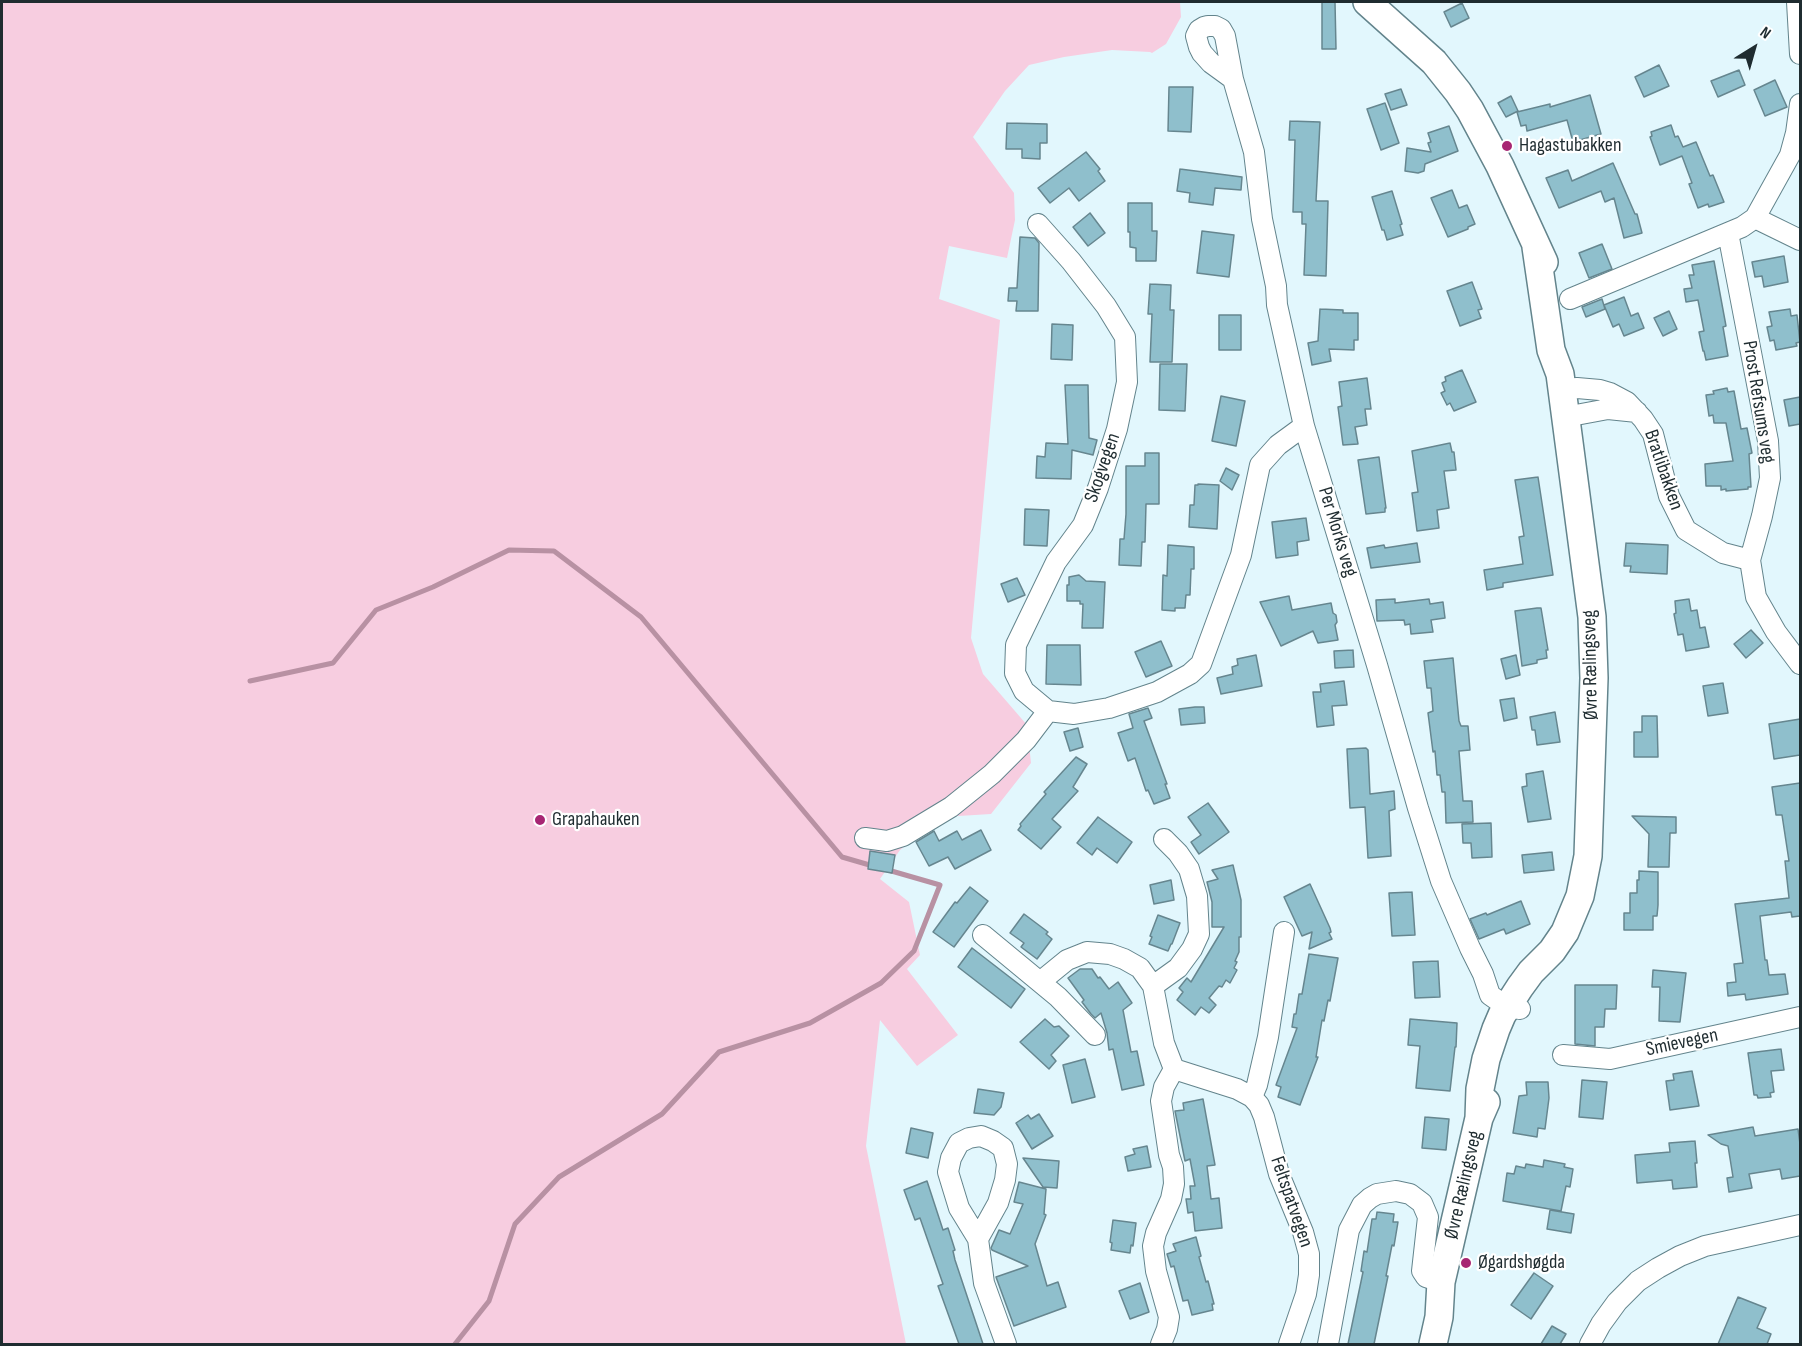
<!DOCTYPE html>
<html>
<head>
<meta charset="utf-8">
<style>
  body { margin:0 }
  #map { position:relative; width:1802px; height:1346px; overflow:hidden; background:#e2f7fd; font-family:"Sofia Sans Condensed",sans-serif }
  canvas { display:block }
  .frame { position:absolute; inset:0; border:3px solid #1f2c30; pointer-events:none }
  .north { position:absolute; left:1724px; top:18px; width:60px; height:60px; -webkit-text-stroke:4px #fff; paint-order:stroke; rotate:37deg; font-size:16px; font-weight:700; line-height:24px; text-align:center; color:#1f2c30 }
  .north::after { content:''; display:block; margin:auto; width:21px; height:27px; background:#1f2c30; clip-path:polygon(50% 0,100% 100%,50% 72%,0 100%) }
</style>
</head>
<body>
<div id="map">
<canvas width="1802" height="1346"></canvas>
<div class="frame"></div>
<div class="north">N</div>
</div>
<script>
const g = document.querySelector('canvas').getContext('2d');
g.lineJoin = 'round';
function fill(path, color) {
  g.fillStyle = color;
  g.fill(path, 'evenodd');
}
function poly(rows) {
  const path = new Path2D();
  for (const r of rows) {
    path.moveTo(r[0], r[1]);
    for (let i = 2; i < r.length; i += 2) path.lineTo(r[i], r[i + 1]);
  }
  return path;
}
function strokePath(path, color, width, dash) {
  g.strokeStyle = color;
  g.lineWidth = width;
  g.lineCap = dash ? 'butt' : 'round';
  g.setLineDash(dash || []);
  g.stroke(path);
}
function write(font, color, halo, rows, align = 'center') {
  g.font = font + ' "Sofia Sans Condensed",sans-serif';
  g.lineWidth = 4.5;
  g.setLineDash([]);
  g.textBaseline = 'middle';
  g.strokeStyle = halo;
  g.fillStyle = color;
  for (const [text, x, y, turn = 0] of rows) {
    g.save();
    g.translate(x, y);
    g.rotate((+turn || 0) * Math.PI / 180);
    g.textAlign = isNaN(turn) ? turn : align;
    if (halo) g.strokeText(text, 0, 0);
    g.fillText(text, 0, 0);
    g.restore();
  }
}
fill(poly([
  [2,2,1180,2,1181,17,1166,44,1152,53,1150,52,1112,50,1064,57,1029,65,1005,91,973,137,1014,193,1015,220,1007,258,949,246,939,299,1000,320,971,638,983,674,1027,725,1031,763,991,814,942,817,900,850,880,879,909,902,920,955,907,969,958,1035,917,1066,880,1020,866,1146,906,1344,2,1344]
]), '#f7cde0');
strokePath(poly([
  [250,681,333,663,376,610,433,587,509,550,554,551,641,617,842,857,873,866],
  [455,1344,489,1301,515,1224,559,1177,662,1114,719,1052,810,1023,881,983,914,951,940,885,888,870]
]), '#b891a3', 5);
const building = poly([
  [1322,2,1335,2,1336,49,1322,49,1322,2],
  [1462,3,1469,18,1451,27,1444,12,1462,3],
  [1659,65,1669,86,1644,97,1635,77,1659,65],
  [1739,70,1745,85,1718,97,1711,81,1739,70],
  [1775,80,1787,107,1765,116,1754,90,1775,80],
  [1169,87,1193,87,1191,132,1168,131,1169,87],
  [1401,89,1407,105,1391,110,1385,94,1401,89],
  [1590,95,1601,134,1573,142,1567,120,1527,131,1526,125,1521,126,1517,112,1550,104,1550,107,1590,95],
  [1511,96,1518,111,1506,117,1498,103,1511,96],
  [1385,103,1399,143,1381,150,1367,109,1385,103],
  [1290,121,1320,122,1316,201,1328,201,1326,276,1304,275,1306,224,1302,224,1302,212,1293,212,1295,140,1289,140,1290,121],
  [1007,123,1047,124,1047,143,1040,143,1040,159,1022,158,1022,149,1006,149,1007,123],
  [1671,125,1675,137,1678,136,1683,147,1696,142,1710,176,1713,175,1724,202,1709,207,1708,204,1698,208,1689,184,1692,183,1682,156,1660,165,1650,137,1652,136,1651,132,1671,125],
  [1449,126,1458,151,1425,164,1424,171,1418,173,1405,171,1407,148,1431,152,1428,143,1431,142,1428,133,1449,126],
  [1086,152,1100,169,1098,171,1105,181,1079,201,1069,188,1050,203,1038,188,1086,152],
  [1613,163,1635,214,1637,214,1642,233,1624,238,1614,198,1605,202,1601,191,1559,208,1546,178,1568,170,1572,181,1613,163],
  [1180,169,1242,177,1241,190,1215,188,1213,205,1189,202,1190,193,1177,191,1180,169],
  [1452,190,1459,208,1467,205,1475,224,1468,227,1468,229,1448,237,1431,198,1452,190],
  [1392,191,1402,224,1400,225,1403,235,1387,240,1384,230,1382,230,1372,197,1392,191],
  [1128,203,1152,203,1152,231,1157,231,1156,261,1136,261,1136,248,1130,247,1130,232,1128,232,1128,203],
  [1090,213,1105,233,1088,246,1073,227,1090,213],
  [1202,231,1234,235,1229,277,1197,273,1202,231],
  [1020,237,1035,238,1039,243,1038,311,1016,311,1017,301,1008,301,1009,288,1017,288,1020,237],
  [1602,244,1612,269,1589,278,1579,253,1602,244],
  [1784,256,1788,282,1764,287,1762,276,1755,277,1752,262,1784,256],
  [1714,261,1726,326,1723,327,1728,356,1706,360,1704,351,1703,351,1699,332,1704,331,1698,300,1686,302,1684,289,1692,288,1689,275,1694,275,1692,265,1714,261],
  [1472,282,1482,309,1478,310,1481,318,1460,326,1447,291,1472,282],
  [1150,284,1171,285,1170,310,1174,310,1172,362,1150,362,1152,314,1148,314,1150,284],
  [1624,297,1631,316,1638,313,1644,328,1624,336,1619,324,1613,327,1604,305,1624,297],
  [1602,299,1605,309,1586,317,1582,307,1602,299],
  [1320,309,1343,310,1343,313,1358,313,1358,340,1354,340,1354,350,1329,349,1331,361,1312,365,1308,343,1318,341,1320,309],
  [1790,309,1791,316,1797,315,1800,342,1796,343,1797,346,1776,350,1774,340,1770,341,1767,327,1772,326,1769,312,1790,309],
  [1669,311,1677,329,1663,336,1654,318,1669,311],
  [1219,315,1241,315,1241,350,1219,350,1219,315],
  [1052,324,1073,325,1072,360,1051,359,1052,324],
  [1160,364,1187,364,1185,411,1159,410,1160,364],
  [1462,370,1476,402,1454,411,1450,403,1447,405,1441,393,1445,391,1442,383,1446,381,1445,377,1462,370],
  [1367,378,1371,409,1365,409,1367,425,1355,427,1358,444,1343,445,1338,407,1342,406,1339,382,1367,378],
  [1065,385,1088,385,1089,438,1097,440,1093,455,1072,450,1071,479,1036,478,1037,456,1045,457,1046,443,1068,444,1065,385],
  [1727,388,1728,392,1734,391,1741,429,1747,428,1752,453,1749,454,1751,487,1748,487,1748,489,1726,491,1726,489,1721,490,1721,486,1706,486,1705,464,1733,461,1726,423,1714,423,1713,415,1709,416,1706,395,1714,394,1713,391,1727,388],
  [1221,396,1245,401,1236,446,1212,441,1221,396],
  [1800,397,1800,424,1789,426,1784,400,1800,397],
  [1450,443,1452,452,1454,452,1456,470,1444,471,1449,508,1437,510,1439,528,1417,531,1412,493,1418,492,1412,451,1450,443],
  [1145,453,1159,453,1159,504,1146,504,1145,542,1142,542,1141,566,1119,565,1120,539,1124,539,1126,514,1126,466,1145,466,1145,453],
  [1379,457,1386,508,1385,508,1385,512,1366,514,1358,460,1379,457],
  [1226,468,1239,475,1232,490,1220,481,1226,468],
  [1538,477,1553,575,1503,583,1503,587,1487,590,1484,570,1523,564,1519,537,1524,536,1515,480,1538,477],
  [1198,484,1219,485,1217,529,1189,527,1190,505,1194,505,1195,485,1198,485,1198,484],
  [1025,509,1049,510,1047,546,1024,545,1025,509],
  [1306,518,1309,540,1297,542,1298,555,1276,558,1272,522,1306,518],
  [1417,543,1420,562,1371,568,1367,548,1384,545,1385,548,1417,543],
  [1626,543,1668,545,1667,574,1630,572,1631,566,1624,566,1626,543],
  [1168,545,1194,547,1194,569,1191,569,1190,595,1186,595,1185,608,1175,608,1175,611,1162,610,1163,575,1167,576,1168,545],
  [1079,575,1086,581,1105,582,1103,628,1082,628,1083,604,1080,604,1080,601,1067,601,1067,585,1069,585,1069,577,1079,575],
  [1017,578,1025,595,1008,602,1001,584,1017,578],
  [1289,596,1292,610,1331,603,1333,613,1336,615,1337,622,1335,625,1338,640,1318,643,1313,631,1281,646,1260,602,1289,596],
  [1395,599,1395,603,1429,599,1430,604,1443,602,1445,618,1431,620,1433,632,1411,634,1410,624,1405,625,1404,620,1377,621,1376,600,1395,599],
  [1689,599,1691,611,1697,610,1700,628,1705,627,1709,647,1686,651,1683,634,1678,635,1674,614,1676,613,1675,601,1689,599],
  [1537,608,1541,608,1548,650,1546,650,1547,658,1537,660,1537,663,1522,666,1515,611,1537,608],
  [1751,630,1763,643,1746,658,1734,644,1751,630],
  [1161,641,1172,666,1146,677,1135,652,1161,641],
  [1047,645,1080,645,1081,685,1046,684,1047,645],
  [1353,650,1354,667,1335,668,1334,651,1353,650],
  [1256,655,1262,686,1221,694,1217,678,1233,674,1232,667,1238,665,1237,659,1256,655],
  [1516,655,1520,675,1506,679,1501,659,1516,655],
  [1453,658,1459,721,1461,726,1468,726,1470,750,1459,751,1463,801,1472,801,1473,822,1446,823,1445,792,1442,792,1440,775,1437,775,1435,751,1433,752,1428,713,1433,711,1431,688,1427,688,1424,661,1453,658],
  [1344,681,1347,705,1332,706,1334,725,1317,727,1313,692,1321,692,1320,684,1344,681],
  [1723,683,1728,713,1708,716,1703,686,1723,683],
  [1514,698,1517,718,1504,721,1500,700,1514,698],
  [1195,707,1204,707,1205,723,1181,725,1179,709,1195,707],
  [1148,708,1152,718,1144,721,1167,784,1165,784,1170,798,1154,804,1148,790,1146,791,1135,758,1128,761,1118,733,1133,728,1129,714,1148,708],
  [1555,712,1560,742,1537,745,1535,730,1532,730,1530,717,1555,712],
  [1642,716,1657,716,1658,757,1634,757,1634,732,1642,732,1642,716],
  [1800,719,1800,755,1774,759,1769,724,1800,719],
  [1078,728,1083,747,1070,751,1064,732,1078,728],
  [1366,748,1368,750,1370,794,1394,791,1395,809,1389,811,1391,856,1368,858,1365,807,1350,808,1347,749,1366,748],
  [1076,757,1087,764,1073,787,1078,791,1052,819,1061,827,1041,849,1018,830,1021,826,1020,824,1046,794,1044,792,1076,757],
  [1543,771,1551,819,1528,822,1522,787,1527,786,1526,774,1543,771],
  [1800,783,1800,916,1792,917,1791,912,1760,916,1765,960,1767,960,1769,975,1785,974,1788,994,1746,1000,1745,994,1728,996,1727,983,1736,982,1734,964,1743,963,1735,904,1789,898,1785,861,1789,861,1782,815,1776,815,1772,787,1800,783],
  [1208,803,1229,832,1199,854,1191,842,1201,835,1188,817,1208,803],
  [1632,816,1676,817,1676,833,1670,833,1669,867,1648,867,1649,834,1632,816],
  [1098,817,1132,842,1117,863,1097,848,1092,855,1077,843,1098,817],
  [1491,823,1492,857,1472,858,1471,843,1463,843,1462,824,1491,823],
  [981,830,991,850,955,869,948,857,929,866,916,842,934,831,939,841,957,831,962,840,981,830],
  [870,851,895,855,892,873,868,869,870,851],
  [1552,852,1554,870,1524,873,1522,855,1552,852],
  [1233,865,1241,900,1241,937,1239,937,1239,952,1235,961,1237,962,1234,968,1237,970,1230,983,1226,980,1222,987,1219,986,1209,998,1216,1005,1209,1013,1201,1007,1195,1015,1177,1000,1183,992,1179,988,1187,978,1191,982,1224,927,1212,927,1212,902,1207,882,1218,879,1212,870,1233,865],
  [1639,871,1658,872,1658,905,1657,916,1653,916,1653,930,1624,930,1624,913,1630,913,1630,893,1637,893,1637,880,1639,880,1639,871],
  [1171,880,1174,900,1154,904,1150,885,1171,880],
  [1310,884,1330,928,1331,932,1329,933,1332,939,1309,949,1312,932,1302,936,1284,897,1310,884],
  [970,887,988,901,954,947,933,932,955,902,957,903,970,887],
  [1412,892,1415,935,1392,936,1389,893,1412,892],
  [1521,901,1530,924,1506,934,1504,929,1479,939,1470,919,1486,913,1487,915,1521,901],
  [1024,914,1048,932,1046,934,1052,939,1037,959,1021,947,1024,943,1010,933,1024,914],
  [1158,915,1180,923,1172,944,1171,944,1168,951,1149,944,1152,937,1150,936,1158,915],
  [972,948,1025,989,1011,1008,958,967,972,948],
  [1309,954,1338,958,1330,1001,1328,1000,1324,1021,1322,1020,1316,1057,1318,1057,1300,1105,1278,1097,1281,1087,1276,1085,1297,1028,1292,1027,1294,1014,1296,1014,1299,994,1302,994,1309,954],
  [1438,961,1440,997,1415,998,1413,962,1438,961],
  [1080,969,1092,969,1098,978,1100,977,1109,989,1118,982,1132,1003,1123,1010,1131,1052,1137,1051,1144,1085,1122,1090,1113,1049,1109,1050,1107,1033,1101,1013,1095,1018,1091,1014,1082,1002,1084,1000,1068,978,1080,969],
  [1653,970,1686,973,1680,1022,1659,1021,1660,987,1652,987,1653,970],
  [1575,985,1617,985,1616,1009,1605,1009,1604,1027,1595,1027,1595,1046,1575,1044,1575,985],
  [1045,1019,1054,1027,1059,1026,1069,1036,1051,1055,1056,1061,1049,1069,1020,1042,1045,1019],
  [1410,1019,1457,1023,1456,1047,1455,1047,1450,1091,1416,1088,1420,1046,1408,1045,1410,1019],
  [1781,1049,1784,1070,1771,1071,1774,1092,1770,1093,1771,1097,1758,1098,1757,1095,1754,1095,1748,1053,1781,1049],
  [1085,1059,1095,1097,1072,1103,1063,1065,1085,1059],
  [1692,1071,1699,1106,1670,1110,1666,1081,1674,1080,1673,1074,1692,1071],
  [1582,1080,1607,1082,1603,1119,1579,1117,1582,1080],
  [1526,1082,1548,1082,1549,1098,1545,1129,1538,1128,1537,1137,1513,1133,1519,1096,1527,1095,1526,1082],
  [978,1089,1004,1093,1001,1107,994,1115,974,1113,978,1089],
  [1203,1099,1215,1165,1207,1166,1211,1199,1219,1198,1222,1228,1195,1231,1193,1212,1188,1213,1186,1199,1191,1199,1190,1186,1195,1186,1190,1159,1185,1161,1175,1111,1184,1110,1183,1103,1203,1099],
  [1039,1114,1053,1136,1032,1149,1016,1123,1028,1115,1031,1119,1039,1114],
  [1425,1117,1449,1119,1446,1150,1422,1148,1425,1117],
  [1753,1127,1755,1136,1798,1129,1800,1144,1800,1176,1782,1179,1780,1169,1749,1174,1752,1188,1729,1192,1727,1178,1733,1177,1728,1146,1721,1144,1708,1135,1753,1127],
  [911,1128,933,1133,928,1158,906,1153,911,1128],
  [1695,1141,1697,1163,1695,1163,1697,1187,1673,1189,1672,1180,1637,1183,1635,1155,1670,1152,1669,1143,1695,1141],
  [1147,1146,1151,1167,1128,1171,1125,1157,1135,1154,1133,1149,1147,1146],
  [1023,1158,1059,1161,1057,1188,1043,1187,1023,1158],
  [1544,1160,1565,1164,1564,1167,1573,1169,1570,1187,1566,1186,1561,1211,1503,1201,1507,1173,1514,1174,1516,1166,1525,1168,1526,1164,1543,1167,1544,1160],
  [927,1181,943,1230,948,1228,955,1250,953,1251,955,1260,983,1344,959,1344,938,1286,943,1284,920,1218,915,1220,904,1190,927,1181],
  [1019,1182,1046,1189,1044,1214,1046,1215,1035,1244,1047,1286,1058,1282,1066,1307,1014,1326,996,1277,1028,1266,992,1250,991,1248,999,1230,1010,1234,1023,1204,1014,1202,1019,1182],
  [1550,1210,1574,1214,1571,1233,1547,1229,1550,1210],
  [1377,1212,1394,1214,1393,1222,1398,1222,1394,1246,1392,1245,1386,1276,1388,1276,1374,1344,1348,1344,1363,1272,1361,1271,1364,1251,1367,1252,1372,1219,1376,1219,1377,1212],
  [1113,1220,1136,1223,1133,1246,1131,1245,1130,1253,1111,1250,1112,1243,1110,1242,1113,1220],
  [1196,1237,1201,1256,1199,1257,1206,1282,1208,1281,1214,1304,1212,1304,1213,1310,1192,1315,1188,1300,1183,1301,1174,1266,1171,1267,1167,1254,1176,1251,1173,1244,1196,1237],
  [1534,1273,1553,1286,1531,1319,1511,1305,1534,1273],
  [1140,1283,1149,1312,1130,1319,1119,1291,1140,1283],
  [1738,1297,1766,1308,1757,1328,1771,1334,1767,1344,1718,1344,1738,1297],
  [1552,1326,1566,1334,1560,1344,1541,1344,1552,1326]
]);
fill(building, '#8fbfcc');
strokePath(building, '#66868f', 1.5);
const street = poly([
  [1797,2,1800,54],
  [1233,79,1225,36,1221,29,1215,26,1208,26,1204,27,1199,30,1196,36,1199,47,1202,53,1211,63,1233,79,1254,152,1262,219,1276,286,1277,305,1304,426,1377,665,1418,808,1441,881,1470,948,1483,974,1490,995,1507,1007,1520,1009],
  [1755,218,1800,240],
  [1038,224,1071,261,1106,306,1125,337,1127,382,1117,429,1098,488,1083,525,1056,562,1016,645,1015,673,1024,691,1048,711,1074,714,1109,708,1157,692,1190,674,1201,664,1241,555,1260,465,1278,445,1304,426],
  [1728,233,1768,441,1770,478,1762,516,1750,560,1756,597,1776,632,1800,664],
  [1570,299,1742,227,1755,218,1790,155,1796,133,1800,104],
  [1561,389,1577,388,1600,390,1610,393,1627,402,1643,419,1653,434,1669,496,1686,530,1723,553,1750,560],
  [1565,417,1608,409,1637,412],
  [865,838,887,841,903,836,951,807,992,774,1026,740,1048,711],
  [983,935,1058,997,1095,1035],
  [1040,982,1067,960,1087,952,1110,954,1124,959,1140,968,1153,986,1164,1043,1174,1069,1164,1087,1161,1101,1169,1155,1173,1167,1174,1184,1171,1199,1156,1233,1153,1246,1156,1271,1169,1317,1167,1329,1161,1344],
  [1153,986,1178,968,1192,949,1199,934,1197,896,1189,869,1178,853,1164,839],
  [1563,1055,1610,1059,1800,1017],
  [1174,1069,1237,1089,1252,1097,1259,1105,1264,1117,1279,1174,1303,1232,1309,1254,1309,1275,1306,1294,1289,1344],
  [1252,1097,1257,1085,1268,1037,1284,932],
  [978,1239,998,1203,1005,1180,1007,1164,1003,1148,993,1141,981,1136,969,1138,959,1143,951,1158,948,1172,959,1208,978,1239,984,1283,1006,1344],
  [1328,1344,1349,1230,1362,1205,1370,1198,1377,1194,1396,1191,1410,1194,1422,1203,1428,1217,1422,1271,1426,1277,1441,1282],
  [1590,1344,1601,1324,1617,1302,1638,1281,1658,1268,1680,1256,1705,1246,1800,1225]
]);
const secondary = poly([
  [1367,2,1434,62,1458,92,1470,110,1500,166,1544,262],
  [1479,1118,1480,1089,1486,1059,1496,1029,1502,1015,1520,987,1531,972,1552,951,1565,932,1580,896,1588,856,1594,678,1592,617,1560,374,1551,350,1536,247],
  [1433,1344,1439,1317,1441,1282,1479,1118,1486,1102]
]);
strokePath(street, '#63848c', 22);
strokePath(secondary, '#63848c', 30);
strokePath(street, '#fff', 20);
strokePath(secondary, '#fff', 27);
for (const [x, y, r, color] of [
  [1507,146,6,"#a72573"],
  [540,820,6,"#a72573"],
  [1466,1263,6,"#a72573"]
]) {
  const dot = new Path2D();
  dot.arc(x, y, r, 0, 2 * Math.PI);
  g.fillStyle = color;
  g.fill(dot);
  strokePath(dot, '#fff', 2);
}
write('20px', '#1f2c30', '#fff', [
  ["Hagastubakken",1519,146],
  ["Grapahauken",552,820],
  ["Øgardshøgda",1478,1263]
], 'left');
write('20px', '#1f2c30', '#fff', [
  ["Prost Refsums veg",1758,402,81],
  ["Skogvegen",1103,468,-71],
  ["Bratlibakken",1663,470,71],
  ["Per Morks veg",1337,532,73],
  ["Øvre Rælingsveg",1591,665,-91],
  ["Smievegen",1682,1043,-12],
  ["Øvre Rælingsveg",1464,1185,-77],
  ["Feltspatvegen",1291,1202,71]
]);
</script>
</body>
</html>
